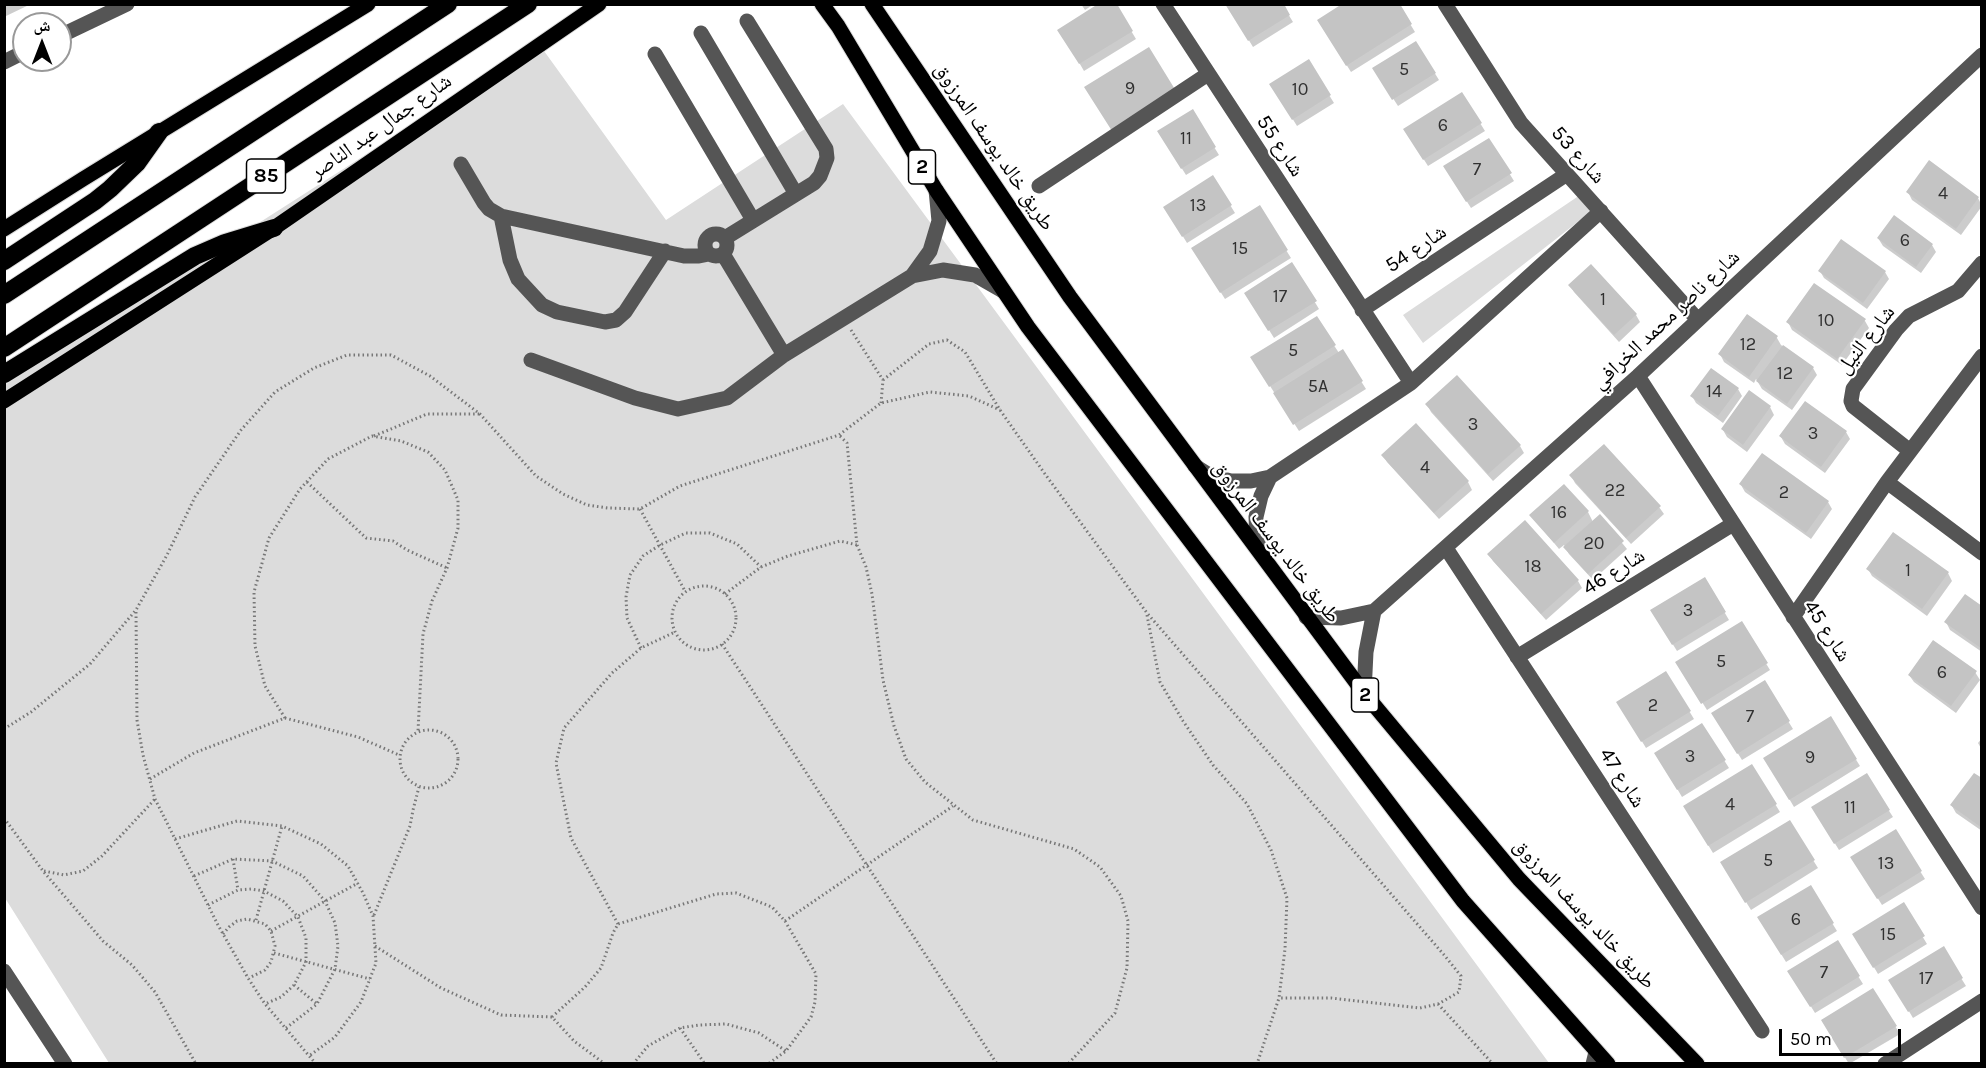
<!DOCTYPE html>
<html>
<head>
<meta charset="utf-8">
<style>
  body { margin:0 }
  #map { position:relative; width:1986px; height:1068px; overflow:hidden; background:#fff; font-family:Karla,"Noto Naskh Arabic",sans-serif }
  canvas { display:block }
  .frame { position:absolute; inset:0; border:6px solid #000; pointer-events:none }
  .north { position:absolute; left:12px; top:12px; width:60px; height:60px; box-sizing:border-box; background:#fff; border:2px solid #999; border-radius:50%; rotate:0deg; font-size:16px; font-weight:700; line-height:24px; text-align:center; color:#000 }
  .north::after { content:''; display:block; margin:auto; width:21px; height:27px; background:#000; clip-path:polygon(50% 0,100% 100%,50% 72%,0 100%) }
  .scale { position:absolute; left:1779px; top:1029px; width:122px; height:27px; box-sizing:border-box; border:3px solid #000; border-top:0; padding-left:8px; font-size:18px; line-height:21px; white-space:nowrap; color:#000; -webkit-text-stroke:4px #fff; paint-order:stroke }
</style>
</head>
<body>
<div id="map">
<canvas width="1986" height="1068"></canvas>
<div class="frame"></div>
<div class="north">ش</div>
<div class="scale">50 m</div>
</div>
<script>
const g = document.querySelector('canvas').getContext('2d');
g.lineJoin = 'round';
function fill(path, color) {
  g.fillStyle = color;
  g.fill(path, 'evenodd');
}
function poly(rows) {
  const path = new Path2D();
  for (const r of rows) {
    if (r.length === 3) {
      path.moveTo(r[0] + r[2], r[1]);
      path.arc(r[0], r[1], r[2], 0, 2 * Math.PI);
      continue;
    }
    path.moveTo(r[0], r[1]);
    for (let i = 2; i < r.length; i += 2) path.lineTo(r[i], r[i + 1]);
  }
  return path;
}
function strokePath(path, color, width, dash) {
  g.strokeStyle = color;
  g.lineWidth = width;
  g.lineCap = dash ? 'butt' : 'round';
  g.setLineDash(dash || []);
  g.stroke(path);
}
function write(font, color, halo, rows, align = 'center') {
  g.font = font + ' Karla,"Noto Naskh Arabic",sans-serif';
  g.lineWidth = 4.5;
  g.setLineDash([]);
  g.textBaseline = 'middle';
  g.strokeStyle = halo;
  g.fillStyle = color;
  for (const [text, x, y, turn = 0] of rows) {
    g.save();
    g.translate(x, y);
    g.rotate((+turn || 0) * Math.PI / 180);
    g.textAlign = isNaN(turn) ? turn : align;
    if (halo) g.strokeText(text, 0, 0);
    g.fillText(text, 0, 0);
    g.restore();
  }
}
fill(poly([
  [539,44,666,220,843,104,1549,1063,109,1063,5,898,5,385],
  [1580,195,1593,210,1423,343,1403,315]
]), '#dcdcdc');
fill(poly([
  [4,4,31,4,4,17],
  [1081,4,1094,4,1085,10],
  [1115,4,1136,39,1084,71,1060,30],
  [1227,4,1282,4,1293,22,1253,47],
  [1398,4,1415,32,1351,72,1319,21],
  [1416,43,1439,80,1398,106,1374,69],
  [1308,61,1334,103,1297,126,1271,84],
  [1462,94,1485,131,1428,166,1405,130],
  [1192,111,1219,155,1186,175,1159,132],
  [1489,140,1514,181,1471,208,1445,167],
  [1213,177,1235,213,1187,243,1165,207],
  [1908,192,1978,198,1982,206,1961,235,1912,200],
  [1259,207,1291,258,1225,299,1193,248],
  [1878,238,1932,245,1936,252,1921,273,1883,246],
  [1292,264,1319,309,1274,338,1246,293],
  [1591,266,1636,315,1640,322,1619,342,1574,292,1570,285],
  [1820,271,1885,272,1889,279,1867,309,1824,278],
  [1748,316,1777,338,1781,345,1813,368,1817,375,1792,410,1762,389,1756,379,1754,383,1724,362,1720,354],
  [1316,318,1339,353,1342,351,1366,389,1299,431,1252,358],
  [1865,321,1869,328,1842,365,1792,330,1788,322],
  [1457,377,1520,446,1524,453,1493,481,1431,412,1427,404],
  [1738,389,1742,396,1723,423,1696,403,1692,396],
  [1770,407,1774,415,1747,452,1727,437,1723,430],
  [1416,425,1468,482,1472,490,1439,519,1387,462,1383,455],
  [1846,432,1850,439,1825,473,1785,444,1781,437],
  [1571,475,1659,507,1664,514,1631,544,1575,483],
  [1741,485,1828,502,1832,509,1811,539,1745,492],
  [1564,486,1588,512,1593,522,1600,516,1627,549,1593,580,1569,554,1564,545,1559,549,1531,515],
  [1524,522,1578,581,1582,588,1546,620,1493,561,1489,554],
  [1868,569,1948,573,1952,581,1927,616,1872,576],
  [1705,579,1729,620,1677,651,1652,611],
  [1982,608,1982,652,1950,630,1946,622],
  [1741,623,1770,670,1707,710,1677,662],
  [1975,672,1980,680,1956,713,1914,682,1909,675],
  [1666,673,1694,719,1646,748,1618,702],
  [1764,682,1793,729,1742,760,1713,714],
  [1830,718,1860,766,1794,807,1765,758],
  [1702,725,1729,768,1682,797,1656,753],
  [1982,738,1982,750,1978,743],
  [1752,766,1780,812,1713,853,1685,807],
  [1866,775,1893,817,1839,850,1813,808],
  [1982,780,1982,831,1956,813,1952,806],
  [1789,822,1818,868,1751,910,1722,863],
  [1895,831,1925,879,1882,905,1852,857],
  [1810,887,1837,931,1786,962,1759,918],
  [1903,904,1927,944,1878,974,1854,934],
  [1837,942,1863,984,1815,1013,1789,971],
  [1943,949,1966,986,1913,1018,1891,981],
  [1873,990,1900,1034,1849,1064,1823,1021]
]), '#0003');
fill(poly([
  [1098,4,1117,4,1133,31,1079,64,1057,30],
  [1225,4,1284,4,1290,15,1248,41],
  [1342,4,1400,4,1412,24,1346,66,1317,20],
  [1416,41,1436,73,1392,100,1372,68],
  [1149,47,1176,91,1112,131,1084,87],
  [1309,59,1331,95,1292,120,1269,84],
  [1462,92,1482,123,1423,160,1403,129],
  [1193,109,1216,147,1181,169,1157,131],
  [1489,138,1512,173,1466,202,1443,166],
  [1929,160,1979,197,1956,229,1906,192],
  [1213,175,1232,205,1182,237,1163,207],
  [1260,205,1288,250,1220,293,1191,248],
  [1894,215,1933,244,1916,267,1877,238],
  [1841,239,1886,271,1863,303,1818,271],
  [1292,262,1317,301,1268,331,1244,293],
  [1591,264,1637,314,1614,335,1568,285],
  [1814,283,1866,319,1837,359,1786,322],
  [1747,314,1778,336,1749,377,1718,354],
  [1317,316,1336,345,1269,387,1250,357],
  [1783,345,1814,367,1787,404,1756,381],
  [1343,349,1363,381,1293,425,1273,393],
  [1711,368,1739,388,1718,416,1690,396],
  [1457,375,1521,445,1488,474,1425,404],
  [1749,390,1771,406,1743,445,1721,429],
  [1805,401,1847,431,1821,467,1779,436],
  [1416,423,1469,481,1434,513,1381,455],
  [1604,444,1661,506,1626,538,1569,475],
  [1762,453,1829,501,1806,533,1739,484],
  [1564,484,1589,511,1554,543,1529,515],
  [1600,514,1624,541,1588,574,1563,547],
  [1525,520,1579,580,1541,614,1487,554],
  [1893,532,1949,572,1922,609,1866,569],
  [1705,577,1726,612,1672,645,1650,610],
  [1965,594,1982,606,1982,649,1944,622],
  [1742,621,1768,663,1701,704,1675,662],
  [1933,640,1977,671,1951,706,1908,675],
  [1666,671,1691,711,1641,742,1616,702],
  [1765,680,1790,721,1737,754,1711,713],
  [1831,716,1857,759,1789,800,1763,758],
  [1702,723,1726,760,1677,790,1654,753],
  [1752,764,1777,804,1708,846,1683,806],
  [1867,773,1890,810,1834,844,1811,807],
  [1974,773,1982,778,1982,828,1950,805],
  [1790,820,1815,860,1745,903,1720,862],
  [1896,829,1922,871,1877,899,1850,857],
  [1811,885,1834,923,1781,955,1757,917],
  [1904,902,1925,936,1873,968,1852,934],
  [1838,940,1860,976,1810,1007,1787,971],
  [1944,946,1963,978,1908,1012,1888,980],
  [1873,988,1897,1026,1844,1058,1821,1020]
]), '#c4c4c4');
const major = poly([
  [822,4,838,26,936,190,1028,327,1463,901,1608,1064],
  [872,4,1070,297,1364,693,1519,879,1697,1064],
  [4,229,83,179,368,4],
  [4,401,274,228,599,4]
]);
const highway = poly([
  [4,261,95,201,110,189,137,163,159,132],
  [4,295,448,4],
  [4,348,528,4],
  [4,374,195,256,225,243,274,228]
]);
strokePath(major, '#dbdbdb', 17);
strokePath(highway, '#dbdbdb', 20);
strokePath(poly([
  [851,330,883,380,881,403],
  [883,380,929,344,947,340,965,352,1000,410,1045,474,1147,613,1445,956,1461,976,1459,992,1438,1004,1420,1008,1331,998,1279,998],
  [374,436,427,414,480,414],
  [307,482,366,538,393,541,407,550,447,568],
  [640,509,685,591],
  [857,545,866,567,872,594,883,680,894,726,906,759,925,782,973,820,1074,849,1100,867,1121,896,1128,921,1127,968,1115,1013,1068,1064],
  [704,618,32],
  [725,594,761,567,788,556,840,541,857,545,847,443,839,435],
  [136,612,137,720,143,755,155,799,218,925,248,978,265,1004,316,1064],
  [1147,615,1160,682,1183,721,1213,765,1247,804,1271,850,1287,898,1285,949,1279,998,1257,1064],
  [722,644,997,1064],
  [641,648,627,618,626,597,630,575,643,556,660,545,686,533,710,533,737,544,761,567],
  [285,718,265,686,255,646,254,592,269,538,300,489,328,459,372,436,401,441,428,452,445,470,458,500,458,528,447,568,432,601,423,634,418,731],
  [4,729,31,712,90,664,136,610,167,555,195,497,241,430,275,392,314,368,347,355,391,355,430,376,480,414,536,476,563,494,587,505,608,508,640,509,680,486,839,435,881,403,930,392,969,396,1000,410],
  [429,759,29],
  [150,779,194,753,285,718,358,737,399,755],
  [4,818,43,871,103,941,132,965,155,992,196,1064],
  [175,839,237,821,282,826,321,844,348,866,363,893,373,916,376,963,361,1002,335,1037,309,1056],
  [233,859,238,890],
  [44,871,64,875,83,871,102,856,155,799],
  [194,876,233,859,272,861,303,876,325,901,335,923,338,946,335,969,317,1004,286,1028],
  [208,905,238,890,251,889,264,891,283,901,298,917,306,938,306,962,294,985,281,997,265,1004],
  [374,915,410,826,413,810,419,787],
  [256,920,282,826],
  [785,921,953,806],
  [618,924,571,838,556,763,564,728,612,673,641,648,675,632],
  [271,931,358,883],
  [223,934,229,927,237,921,247,919,265,924,271,931,275,946,271,962,265,970,249,978],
  [375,946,441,988,501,1015,552,1017,574,1041,605,1064],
  [274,953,370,979],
  [294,985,317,1004],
  [1438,1004,1493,1064],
  [552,1017,585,987,601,968,613,933,618,924,716,894,736,893,772,907,785,921,816,974,815,1002,811,1017,786,1051,768,1064],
  [680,1028,705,1064],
  [633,1064,648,1046,680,1028,699,1025,726,1024,759,1033,786,1051],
  [720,1064,727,1064]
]), '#777', 3, [1.5, 3]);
strokePath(poly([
  [1163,4,1411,383],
  [1445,4,1521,123,1698,320],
  [701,33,796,194],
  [60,36,127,4],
  [655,54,753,220],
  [4,62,24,52],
  [461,164,484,203,489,209,501,216,684,256,699,256,709,254],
  [1039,186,1208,74],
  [501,216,510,260,518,279,542,305,557,312,605,322,616,320,625,312,665,251],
  [716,245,11],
  [725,238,814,183,820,176,827,158,826,149,747,21],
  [723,254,784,355],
  [912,276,943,270,975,275,1003,291],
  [1362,310,1567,174],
  [531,360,635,398,678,409,727,398,784,355,912,276,930,251,939,221,936,190],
  [1638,376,1982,908],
  [1910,451,1853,406,1851,401,1853,389,1896,330,1909,316,1958,291,1982,263],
  [1195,466,1211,476,1231,481,1251,481,1270,477,1411,383,1601,211],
  [1887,482,1982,553],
  [1446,548,1762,1031],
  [1263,555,1257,539,1256,517,1261,496,1270,477],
  [1306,617,1341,618,1374,611,1638,376,1982,55],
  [1793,617,1887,482,1982,356],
  [1517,657,1733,524],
  [1364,693,1366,652,1374,611],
  [4,971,65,1064],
  [1593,1064,1596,1052],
  [1885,1064,1982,1001]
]), '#555', 15);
strokePath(major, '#000', 15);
strokePath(highway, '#000', 18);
write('18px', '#313131', null, [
  ["5",1404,70],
  ["9",1130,89],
  ["10",1300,90],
  ["6",1443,126],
  ["11",1186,139],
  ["7",1477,170],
  ["4",1943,194],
  ["13",1198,206],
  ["6",1905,241],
  ["15",1240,249],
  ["17",1280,297],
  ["1",1603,300],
  ["10",1826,321],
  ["12",1748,345],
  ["5",1293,351],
  ["12",1785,374],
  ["5A",1318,387],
  ["14",1714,392],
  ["3",1473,425],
  ["3",1813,434],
  ["4",1425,468],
  ["22",1615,491],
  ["2",1784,493],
  ["16",1559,513],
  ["20",1594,544],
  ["18",1533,567],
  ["1",1908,571],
  ["3",1688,611],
  ["5",1721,662],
  ["6",1942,673],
  ["2",1653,706],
  ["7",1750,717],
  ["3",1690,757],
  ["9",1810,758],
  ["4",1730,805],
  ["11",1850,808],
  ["5",1768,861],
  ["13",1886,864],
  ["6",1796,920],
  ["15",1888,935],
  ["7",1824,973],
  ["17",1926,979]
]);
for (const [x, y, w] of [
  [922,167,27],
  [266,176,39],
  [1365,695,27]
]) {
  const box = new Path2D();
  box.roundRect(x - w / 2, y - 17, w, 34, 4.5);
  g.fillStyle = '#fff';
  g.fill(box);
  strokePath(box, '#000', 1.5);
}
write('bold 20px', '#000', null, [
  ["2",922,167],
  ["85",266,176],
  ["2",1365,695]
]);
write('21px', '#000', '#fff', [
  ["شارع جمال عبد الناصر",381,127,-35],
  ["شارع 55",1280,146,57],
  ["طريق خالد يوسف المرزوق",994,147,56],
  ["شارع 53",1578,155,48],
  ["شارع 54",1416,249,-34],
  ["شارع ناصر محمد الخرافي",1666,320,-43],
  ["شارع النيل",1866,340,-52],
  ["طريق خالد يوسف المرزوق",1276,542,53],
  ["شارع 46",1614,572,-32],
  ["شارع 45",1827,631,57],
  ["شارع 47",1622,778,57],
  ["طريق خالد يوسف المرزوق",1584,914,47]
]);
</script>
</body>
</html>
